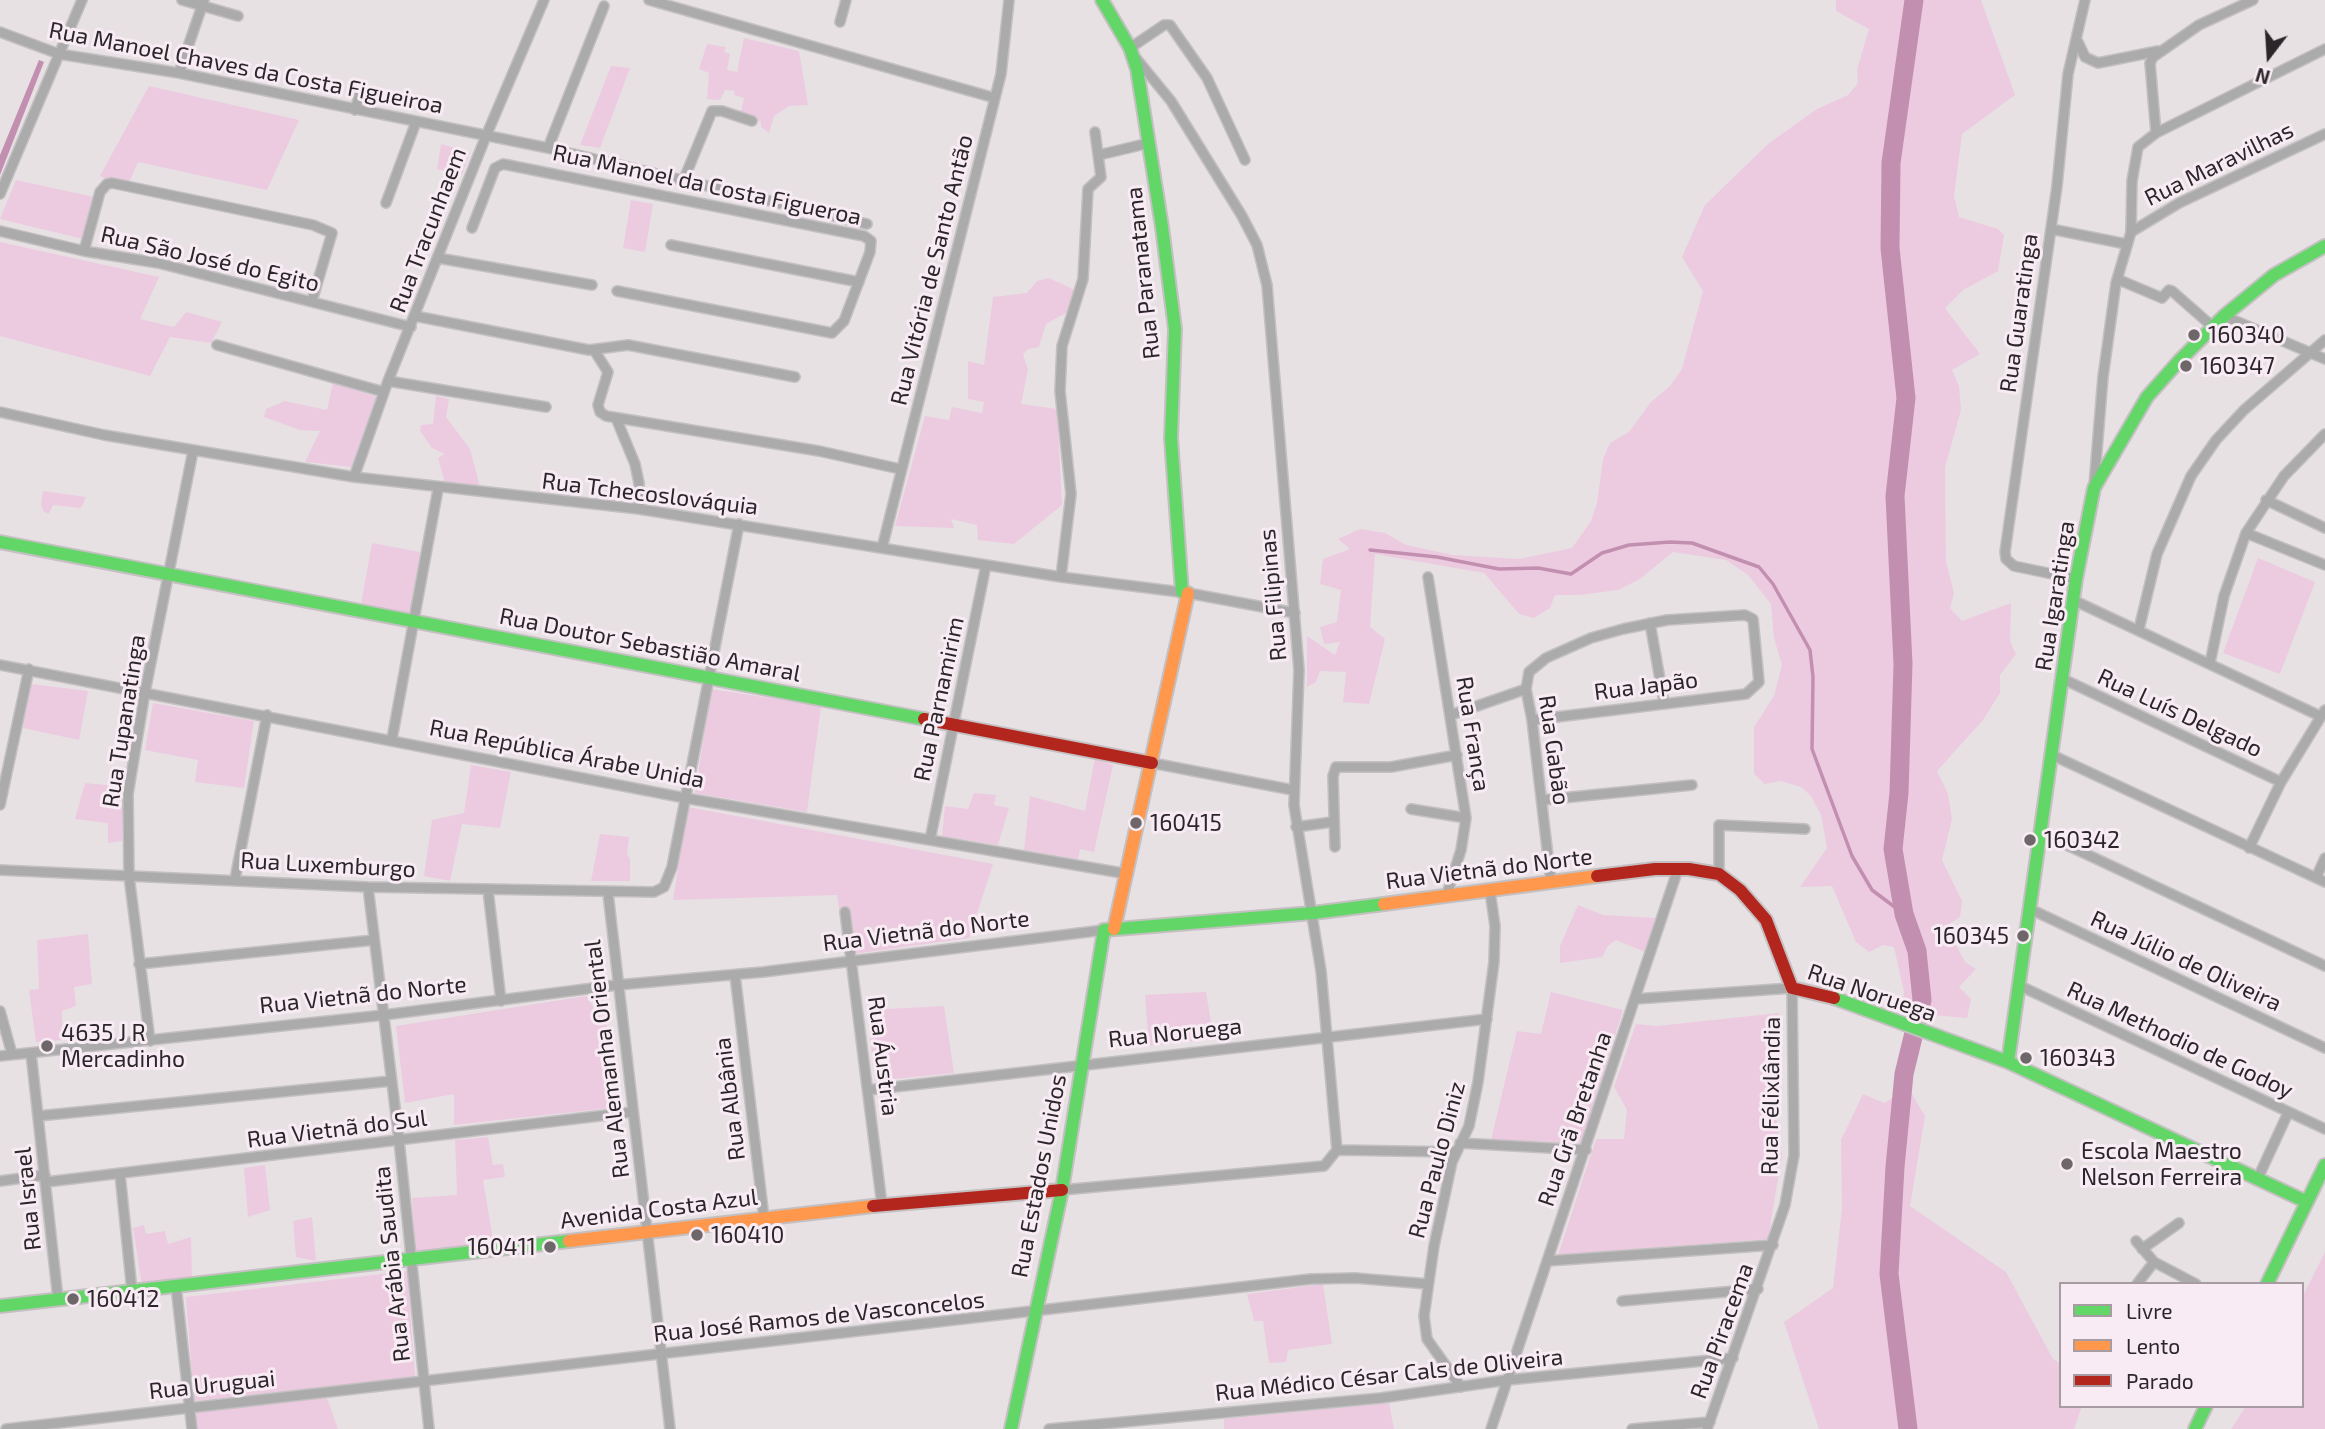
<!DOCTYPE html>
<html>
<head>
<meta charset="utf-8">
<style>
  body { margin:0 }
  #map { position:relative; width:2325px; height:1429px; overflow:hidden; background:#e7e1e4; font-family:"Exo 2",sans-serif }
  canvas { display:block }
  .legend { position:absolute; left:2059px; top:1282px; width:245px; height:126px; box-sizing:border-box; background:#f8ebf3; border:2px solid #a69ca2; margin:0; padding:9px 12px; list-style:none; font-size:21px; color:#2b2629 }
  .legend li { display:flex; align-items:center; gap:14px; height:35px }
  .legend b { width:35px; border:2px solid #a69ca2 }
  .north { position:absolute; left:2234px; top:21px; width:70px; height:70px; -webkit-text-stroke:5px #f8ebf3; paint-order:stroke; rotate:197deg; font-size:19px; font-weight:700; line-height:28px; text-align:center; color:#2b2629 }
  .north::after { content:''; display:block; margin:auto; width:24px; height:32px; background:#2b2629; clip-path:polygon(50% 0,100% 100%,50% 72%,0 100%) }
</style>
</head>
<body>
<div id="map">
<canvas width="2325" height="1429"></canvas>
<ul class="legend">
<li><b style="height:9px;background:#63d668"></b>Livre</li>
<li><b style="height:9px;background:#ff974d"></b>Lento</li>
<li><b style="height:9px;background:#b3261e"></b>Parado</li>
</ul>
<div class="north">N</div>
</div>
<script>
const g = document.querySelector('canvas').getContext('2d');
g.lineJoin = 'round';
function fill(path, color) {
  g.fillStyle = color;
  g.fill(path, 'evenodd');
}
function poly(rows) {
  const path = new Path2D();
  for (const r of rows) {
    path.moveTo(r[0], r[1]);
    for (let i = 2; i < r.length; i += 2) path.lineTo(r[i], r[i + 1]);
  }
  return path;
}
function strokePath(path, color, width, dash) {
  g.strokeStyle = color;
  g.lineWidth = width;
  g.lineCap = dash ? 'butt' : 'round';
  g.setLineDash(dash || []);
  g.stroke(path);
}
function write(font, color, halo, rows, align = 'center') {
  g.font = font + ' "Exo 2",sans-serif';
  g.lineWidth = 6;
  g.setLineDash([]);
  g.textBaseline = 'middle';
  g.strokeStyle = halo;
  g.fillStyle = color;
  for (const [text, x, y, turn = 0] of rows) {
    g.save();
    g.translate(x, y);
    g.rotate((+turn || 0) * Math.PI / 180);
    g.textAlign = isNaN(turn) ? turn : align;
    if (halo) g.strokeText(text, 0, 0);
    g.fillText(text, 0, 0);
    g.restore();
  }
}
fill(poly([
  [1836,0,1981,0,2015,95,1962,134,1954,196,1959,217,1998,229,2004,235,1998,271,1963,290,1945,308,1980,354,1952,370,1959,386,1961,410,1945,467,1946,562,1954,593,1950,608,1962,621,2011,603,2010,641,2016,654,2000,675,2000,693,1983,720,1937,771,1948,794,1952,819,1942,860,1962,901,1960,917,1946,926,1965,962,1976,969,1959,987,1971,999,1967,1018,1932,1015,1902,1008,1904,992,1894,947,1883,945,1869,952,1856,942,1832,886,1800,887,1827,848,1821,815,1811,796,1801,787,1781,781,1765,784,1754,774,1754,727,1774,696,1782,665,1774,638,1771,604,1748,575,1726,560,1673,552,1640,579,1618,590,1579,595,1555,595,1550,608,1534,618,1519,614,1484,573,1375,554,1370,627,1385,639,1369,704,1343,702,1346,672,1320,671,1316,682,1307,687,1307,636,1335,655,1340,642,1324,644,1320,627,1337,622,1341,590,1320,584,1323,559,1350,549,1338,539,1360,529,1385,533,1406,545,1453,555,1519,559,1572,548,1591,521,1597,503,1603,459,1610,443,1629,432,1651,402,1670,386,1682,369,1703,291,1682,257,1705,205,1768,144,1817,109,1848,95,1858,83,1857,70,1869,29,1836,11],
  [744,38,799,51,808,105,789,106,774,116,769,133,761,127,761,122,741,112,744,98,734,95,735,91,725,90,720,100,707,99,709,73,699,69,707,44,726,47,724,52,730,54,727,70,737,72],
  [611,66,630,68,600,148,580,145],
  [149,86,299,120,267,190,138,162,127,187,100,176],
  [441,144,470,152,462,175,437,169],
  [16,180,94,197,83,239,0,219],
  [631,200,653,204,645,252,623,248],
  [0,242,159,277,140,319,174,327,186,312,222,322,211,343,170,337,150,376,0,336],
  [1049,278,1075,290,1066,313,1046,324,1039,347,1028,349,1023,354,1028,369,1021,404,1057,409,1062,505,1014,544,978,540,977,525,951,519,954,528,895,526,925,416,949,420,952,407,982,413,984,402,968,399,968,361,984,365,993,297,1027,293,1037,281],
  [333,383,377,397,351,467,305,462,320,431,300,430,264,417,266,409,285,401,327,410],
  [436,396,449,399,446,417,470,449,480,487,445,483,438,458,445,454,432,448,420,431,421,425,433,424],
  [43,491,86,497,81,508,53,505,49,514,44,512,41,505],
  [372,543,420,552,410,614,361,604],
  [2258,558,2315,582,2280,674,2223,653],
  [31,684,88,691,79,740,23,728],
  [711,689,821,706,807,812,695,793],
  [153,703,254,721,244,788,195,782,198,760,145,750],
  [1095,758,1113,765,1094,852,1080,849,1078,859,1024,850,1030,796,1085,811],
  [471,765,511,772,500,828,462,824,450,881,424,876,432,820,464,813],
  [85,783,116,786,115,803,123,806,122,841,108,843,108,823,75,819],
  [974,793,996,795,994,805,1009,808,998,845,942,836,945,806,968,809],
  [688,807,993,864,969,938,846,955,837,895,673,900],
  [600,834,629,837,627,855,630,858,630,881,591,881],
  [1578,905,1603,915,1655,918,1645,952,1616,940,1608,946,1602,957,1560,963,1560,946],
  [88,934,92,984,74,987,76,1006,62,1011,62,1040,36,1042,29,990,39,989,37,940],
  [1206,992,1214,1039,1149,1046,1145,995],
  [1551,992,1623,1010,1581,1143,1491,1140,1517,1031,1541,1034],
  [586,996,613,1035,611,1108,454,1125,454,1094,405,1103,396,1026],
  [944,1006,954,1073,875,1081,867,1010],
  [1779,1013,1771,1084,1782,1155,1768,1239,1558,1255,1596,1139,1624,1139,1627,1110,1614,1087,1636,1024,1657,1026],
  [1914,1013,1900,1074,1925,1116,1910,1206,2006,1272,2053,1359,2061,1364,2061,1406,2082,1406,2074,1429,1819,1429,1784,1322,1833,1288,1842,1208,1841,1140,1863,1094,1884,1103,1899,1094,1899,1074],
  [488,1137,493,1165,503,1164,505,1177,483,1180,494,1245,416,1253,412,1198,457,1195,455,1140],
  [265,1165,270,1210,248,1217,244,1168],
  [312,1217,316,1261,296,1257,293,1221],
  [144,1225,146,1234,165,1231,168,1244,191,1237,192,1278,142,1285,133,1228],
  [2325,1252,2325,1429,2231,1429,2246,1406,2302,1406,2302,1298],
  [407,1271,415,1377,194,1401,186,1297],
  [1323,1284,1332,1344,1288,1350,1286,1362,1269,1363,1263,1321,1254,1321,1247,1294],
  [327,1398,338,1429,198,1429,196,1411],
  [1389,1403,1394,1429,1224,1429,1224,1419]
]), '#eccbe0');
fill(poly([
  [39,60,44,62,0,175,0,155]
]), '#c38fb1');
strokePath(poly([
  [1370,550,1437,557,1499,569,1538,568,1571,574,1602,553,1629,545,1670,542,1692,543,1759,567,1773,584,1810,650,1813,677,1812,749,1852,856,1872,890,1904,914]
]), '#c38fb1', 3.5);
strokePath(poly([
  [1908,1429,1889,1274,1895,1167,1904,1074,1922,1000,1917,951,1904,914,1893,849,1899,793,1903,664,1895,496,1906,398,1890,248,1891,163,1914,0]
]), '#c38fb1', 19);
const street = poly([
  [182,0,238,16],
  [649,0,995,98],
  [840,22,846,0],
  [0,32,59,54,179,73,548,148,867,224],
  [2078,42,2085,57,2098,63,2158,51],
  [1130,48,1164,25,1170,25,1207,78,1245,160],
  [179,73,204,0],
  [355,110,360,93],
  [2156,133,2150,63,2153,57,2199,25,2253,0],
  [548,148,604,6],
  [1099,155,1149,143],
  [684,179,712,111,722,111,752,121],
  [0,194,82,0],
  [386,203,416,122],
  [472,228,495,168,503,164,864,236,871,241,870,252,844,321,832,333,617,291],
  [2051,229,2126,244],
  [0,231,84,251,158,263,411,327],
  [2131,232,2179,203,2325,134],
  [671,245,859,282],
  [84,251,100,192,107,184,112,183,313,225,332,233,312,301],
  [438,258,592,285],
  [2117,279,2162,298,2169,290,2172,291,2213,327],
  [415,316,589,350,628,345,795,377],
  [2224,316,2325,359],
  [217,345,384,392],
  [594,350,608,372,598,405,600,412,606,416,819,451,900,469],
  [388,381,546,407],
  [0,412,104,435,354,477,639,509,1061,577,1188,593,1295,613],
  [616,418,635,464,639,483,639,509],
  [354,477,388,381,486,136,544,0],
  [2094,486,2103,377,2116,283,2131,232,2132,181,2138,147,2156,133,2325,49],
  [2266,500,2325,528],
  [2246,533,2325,565],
  [882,548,1001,74,1009,0],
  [1061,577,1071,494,1060,391,1062,346,1083,279,1088,189,1101,177,1095,132],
  [1428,577,1466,818,1461,850,1446,897],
  [2076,579,2014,566,2006,559,2005,552,2057,186,2068,74,2085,0],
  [2073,600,2320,716],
  [1650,623,1664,702],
  [2139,629,2157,554,2191,476,2216,440,2244,410,2325,340],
  [2210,663,2224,596,2246,533,2284,476,2325,434],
  [0,665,685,798,1128,874],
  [2063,679,2281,782],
  [1451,715,1526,689],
  [1532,720,1746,694,1759,682,1753,619,1745,615,1667,620,1623,629,1591,638,1546,658,1529,672,1526,689,1532,720,1551,882],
  [392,739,438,489],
  [2052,755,2325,882],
  [1152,763,1293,790],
  [1542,800,1692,785],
  [0,805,29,669],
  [1411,809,1466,818],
  [1296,827,1332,822],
  [2039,832,2325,966],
  [930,840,986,565],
  [1335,847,1333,776,1336,767,1391,767,1457,755],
  [2249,848,2281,782,2325,710],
  [0,870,368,887,654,892,664,887,672,867,739,524],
  [1719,874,1719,825,1805,829],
  [2316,878,2325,858],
  [235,879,267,715],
  [368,887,399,1140,429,1429],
  [488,890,501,1001],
  [608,893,670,1429],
  [2030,909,2325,1048],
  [845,912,882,1205],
  [139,964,374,940],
  [735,975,764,1218],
  [2018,985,2325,1129],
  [1635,999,1792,988,1794,1155,1785,1205,1707,1429],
  [0,1011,12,1054],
  [150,1041,129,876,128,794,145,692,193,451],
  [31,1053,58,1299],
  [0,1056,384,1015,617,985,763,972,1104,930],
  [868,1090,1487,1019],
  [38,1116,391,1081],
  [1460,1143,1586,1150],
  [1337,1150,1455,1152],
  [120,1174,132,1291],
  [2257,1180,2288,1113],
  [0,1181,45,1175],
  [46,1182,632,1112],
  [1062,1190,1324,1166,1337,1150,1321,971,1294,805,1299,670,1267,285,1257,245,1242,216,1171,101,1135,57],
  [2136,1241,2154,1262,2196,1284],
  [2142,1249,2179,1223],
  [1547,1261,1773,1245],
  [2137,1284,2154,1262],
  [176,1286,192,1429],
  [1622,1301,1758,1289],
  [1461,1387,1427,1339,1424,1316,1434,1246,1452,1162,1469,1126,1478,1082,1494,962,1495,926,1490,891],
  [6,1429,1311,1279,1355,1278,1428,1284],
  [1049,1429,1381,1398,1507,1380,1733,1358],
  [1491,1429,1678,869],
  [1632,1429,1710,1422]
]);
const fast = poly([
  [1102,0,1130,48,1137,69,1162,227,1175,329,1171,438,1182,592],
  [0,542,924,719],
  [1834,998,2008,1062,2307,1202],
  [2008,1062,2076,579,2094,488,2147,397,2179,361,2224,316,2274,275,2325,246],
  [2267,1284,2325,1165],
  [0,1306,569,1241],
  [1011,1429,1062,1190,1104,930,1313,913,1384,904],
  [2195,1429,2206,1406]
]);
const slow = poly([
  [1384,904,1597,876],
  [1114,929,1188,593],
  [569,1241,873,1206]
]);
const jam = poly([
  [924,719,1152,763],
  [1597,876,1655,869,1689,869,1719,874,1740,890,1766,920,1792,988,1834,998],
  [873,1206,1062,1190]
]);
strokePath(street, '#c4c0c2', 12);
strokePath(fast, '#c4c0c2', 16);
strokePath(slow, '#c4c0c2', 16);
strokePath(jam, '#c4c0c2', 16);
strokePath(street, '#acabac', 9);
strokePath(fast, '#63d668', 12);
strokePath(slow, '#ff974d', 12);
strokePath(jam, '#b3261e', 12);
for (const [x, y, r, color] of [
  [2194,335,7,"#6d676a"],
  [2186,366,7,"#6d676a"],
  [1136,823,7,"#6d676a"],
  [2030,840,7,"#6d676a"],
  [2023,936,7,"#6d676a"],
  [47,1046,7,"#6d676a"],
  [2026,1058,7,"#6d676a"],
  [2067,1164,7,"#6d676a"],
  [697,1235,7,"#6d676a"],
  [550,1247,7,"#6d676a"],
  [73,1299,7,"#6d676a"]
]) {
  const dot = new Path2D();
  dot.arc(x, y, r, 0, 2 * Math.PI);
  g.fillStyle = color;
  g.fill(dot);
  strokePath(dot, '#f8ebf3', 2.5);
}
write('23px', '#2b2629', '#f8ebf3', [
  ["Rua Manoel Chaves da Costa Figueiroa",246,68,11],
  ["Rua Maravilhas",2219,164,-26],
  ["Rua Manoel da Costa Figueroa",707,185,12],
  ["Rua Tracunhaem",428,230,-69],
  ["Rua São José do Egito",210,259,13],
  ["Rua Vitória de Santo Antão",932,270,-76],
  ["Rua Paranatama",1143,273,-96],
  ["Rua Guaratinga",2019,313,-82],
  ["Rua Tchecoslováquia",650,494,7],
  ["Rua Filipinas",1273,595,-95],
  ["Rua Igaratinga",2055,596,-81],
  ["Rua Doutor Sebastião Amaral",650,645,11],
  ["Rua Japão",1646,686,-7],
  ["Rua Parnamirim",939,699,-78],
  ["Rua Luís Delgado",2180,713,25],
  ["Rua Tupanatinga",124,721,-81],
  ["Rua França",1473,734,81],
  ["Rua Gabão",1554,750,82],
  ["Rua República Árabe Unida",567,754,11],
  ["Rua Luxemburgo",328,865,3],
  ["Rua Vietnã do Norte",1489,869,-7],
  ["Rua Vietnã do Norte",926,931,-7],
  ["Rua Júlio de Oliveira",2186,961,25],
  ["Rua Noruega",1872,993,19],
  ["Rua Vietnã do Norte",363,995,-6],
  ["Rua Noruega",1175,1033,-6],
  ["Rua Methodio de Godoy",2180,1040,25],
  ["Rua Áustria",883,1056,83],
  ["Rua Alemanha Oriental",607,1059,-97],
  ["Rua Félixlândia",1771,1096,-89],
  ["Rua Albânia",730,1099,-97],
  ["Rua Grã Bretanha",1575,1119,-71],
  ["Rua Vietnã do Sul",337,1129,-7],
  ["Rua Paulo Diniz",1437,1160,-75],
  ["Rua Estados Unidos",1039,1176,-79],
  ["Rua Israel",28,1199,-96],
  ["Avenida Costa Azul",659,1209,-7],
  ["Rua Arábia Saudita",392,1264,-96],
  ["Rua José Ramos de Vasconcelos",819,1317,-6],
  ["Rua Piracema",1722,1331,-70],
  ["Rua Médico César Cals de Oliveira",1389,1375,-6],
  ["Rua Uruguai",212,1385,-6]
]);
write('23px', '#2b2629', '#f8ebf3', [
  ["160340",2208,335],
  ["160347",2200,366],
  ["160415",1150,823],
  ["160342",2044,840],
  ["160345",2009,936,"right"],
  ["4635 J R",61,1033],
  ["Mercadinho",61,1059],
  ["160343",2040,1058],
  ["Escola Maestro",2081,1151],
  ["Nelson Ferreira",2081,1177],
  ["160410",711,1235],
  ["160411",536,1247,"right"],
  ["160412",87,1299]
], 'left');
</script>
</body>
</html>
